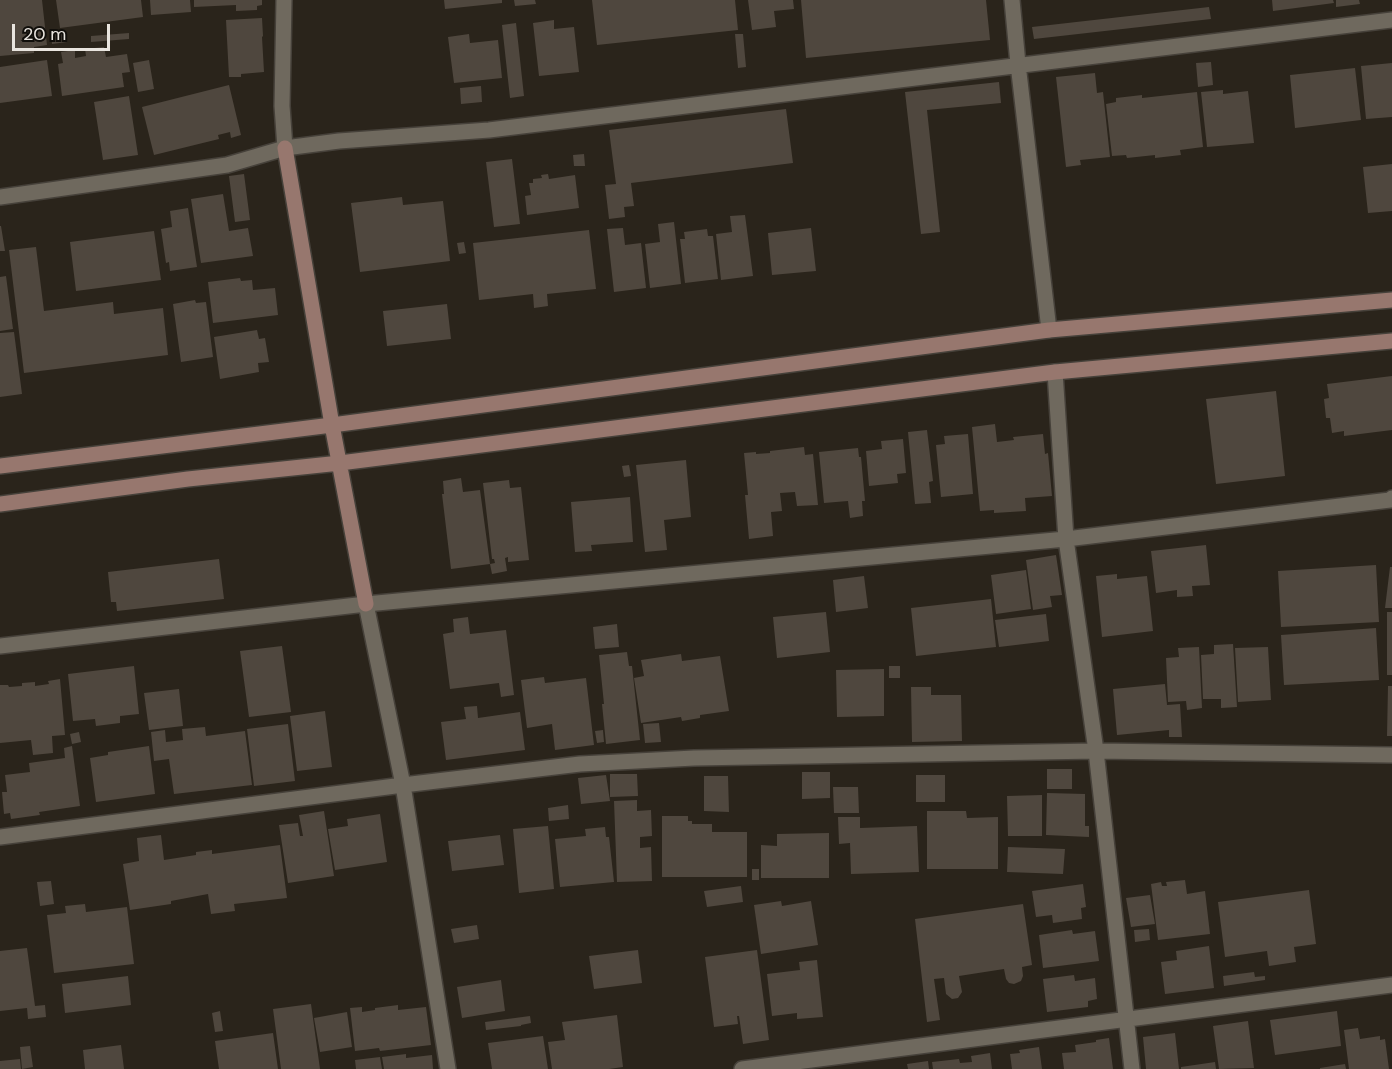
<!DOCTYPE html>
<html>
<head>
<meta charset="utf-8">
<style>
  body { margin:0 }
  #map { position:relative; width:1392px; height:1069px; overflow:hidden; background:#2a241b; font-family:"DM Sans",sans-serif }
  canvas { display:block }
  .scale { position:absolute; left:12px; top:24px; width:98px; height:27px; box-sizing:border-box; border:3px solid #e9e5df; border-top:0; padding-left:8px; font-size:18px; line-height:21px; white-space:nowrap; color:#e9e5df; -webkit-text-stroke:4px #100e0a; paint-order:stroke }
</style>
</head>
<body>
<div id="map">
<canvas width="1392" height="1069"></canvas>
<div class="scale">20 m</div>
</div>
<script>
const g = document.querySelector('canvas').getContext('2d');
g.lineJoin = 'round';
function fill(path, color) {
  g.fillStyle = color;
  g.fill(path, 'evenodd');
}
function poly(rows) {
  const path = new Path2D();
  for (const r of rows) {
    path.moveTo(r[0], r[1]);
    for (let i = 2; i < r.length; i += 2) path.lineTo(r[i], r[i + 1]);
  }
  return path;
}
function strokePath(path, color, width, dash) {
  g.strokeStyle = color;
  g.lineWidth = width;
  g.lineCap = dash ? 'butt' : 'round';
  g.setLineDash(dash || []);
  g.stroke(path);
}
fill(poly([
  [0,0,42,0,47,45,34,47,34,53,0,56],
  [56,0,141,0,143,17,60,28],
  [150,0,190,0,191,12,151,15],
  [194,0,262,0,262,5,257,6,257,10,236,11,236,5,194,7],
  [444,0,502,0,502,3,445,9],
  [514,0,535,0,536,4,515,6],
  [592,0,735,0,738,30,597,45],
  [748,0,793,0,794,9,774,11,776,27,752,30],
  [801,0,986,0,990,40,806,58],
  [1272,0,1333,0,1334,3,1273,11],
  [1336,0,1359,0,1360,4,1336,7],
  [1209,7,1211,19,1034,39,1032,27],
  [262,18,263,36,262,37,264,72,241,74,241,77,229,77,226,20],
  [554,20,554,29,574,27,579,72,539,76,533,23],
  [516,23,524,96,510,98,502,25],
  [66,32,67,42,52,44,51,33],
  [129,33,129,39,91,42,91,36],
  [469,34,470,43,498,40,502,78,454,83,448,37],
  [735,34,743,34,746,67,738,68],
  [104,47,106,57,127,54,130,72,122,73,124,87,62,96,58,64,63,63,61,52,75,50,75,58,86,56,85,49],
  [47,60,52,96,0,103,0,67],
  [149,60,154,89,138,92,133,63],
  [1211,62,1213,85,1198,87,1196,63],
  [1392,63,1392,117,1366,119,1361,66],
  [1355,68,1361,120,1295,128,1290,75],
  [1095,73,1097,93,1103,92,1110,157,1080,160,1081,165,1066,167,1056,77],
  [999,82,1001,103,927,110,940,232,921,234,905,92],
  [229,85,241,135,231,138,230,132,218,135,219,139,154,155,142,107],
  [481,86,482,102,461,104,460,88],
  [1223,90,1223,94,1248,91,1254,143,1207,147,1201,92],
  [1197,92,1203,147,1180,150,1181,155,1155,158,1155,155,1127,158,1126,155,1112,156,1106,104,1116,102,1116,98,1142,95,1142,98],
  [129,96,138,155,103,160,94,102],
  [786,109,793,163,631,183,634,206,624,207,625,217,609,219,605,185,616,184,609,130],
  [584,154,585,166,574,166,573,155],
  [512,159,520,224,494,227,486,162],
  [1392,164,1392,211,1368,213,1363,167],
  [244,174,250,220,235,222,229,176],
  [548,174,549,179,575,175,579,208,527,215,525,196,531,195,529,183,533,183,533,179,542,178,541,175],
  [223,194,229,231,248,228,253,256,201,263,191,199],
  [402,197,403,205,443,201,450,261,360,272,351,203],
  [188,208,197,267,170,271,169,262,166,263,161,229,172,227,170,211],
  [745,215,753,276,721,280,716,234,732,232,730,216],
  [674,222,681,284,650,288,645,244,660,242,658,224],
  [0,226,1,226,5,251,0,251],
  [623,228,625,245,641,243,646,288,614,292,607,229],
  [811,228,816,271,772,275,768,233],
  [707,229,708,236,713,236,718,279,685,283,680,239,685,239,684,232],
  [589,230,596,289,547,294,548,306,534,308,533,294,479,300,473,243],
  [154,231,161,280,76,291,70,242],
  [464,242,466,253,459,254,457,243],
  [36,247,44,311,113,302,114,314,163,308,168,355,24,373,9,250],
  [6,276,13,329,0,331,0,277],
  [240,278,241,281,252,280,253,290,275,288,278,315,213,323,208,282],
  [195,300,196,303,206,302,213,357,181,362,173,304],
  [447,304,451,339,387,346,383,311],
  [257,330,259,339,265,338,269,362,258,363,259,372,220,379,214,337],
  [14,332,22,394,0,397,0,333],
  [1392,376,1392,430,1344,436,1344,431,1332,433,1330,418,1326,418,1324,399,1329,398,1327,384],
  [1276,391,1285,476,1216,484,1206,399],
  [995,424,997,442,1014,440,1013,437,1043,434,1045,454,1048,453,1052,496,1025,498,1026,511,994,513,994,510,980,511,972,427],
  [927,430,933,481,929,482,931,503,915,504,908,432],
  [968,434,973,494,941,497,936,445,945,444,944,436],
  [903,439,906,473,897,474,898,483,869,486,866,451,882,449,881,441],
  [804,447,805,455,813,454,818,505,797,506,795,492,780,493,782,511,771,512,773,536,749,539,745,495,748,495,744,453,756,452,756,454,770,453,770,451],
  [858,448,859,457,861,457,865,501,862,501,863,516,850,518,848,501,824,503,819,452],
  [686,460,691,517,664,520,667,550,645,552,636,465],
  [629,465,631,476,624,477,622,466],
  [461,478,463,492,480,490,490,564,451,569,442,494,444,494,443,481],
  [509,480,510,488,521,487,529,560,508,562,508,557,505,558,507,571,492,574,490,564,495,563,494,559,492,559,483,483],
  [630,497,633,542,591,545,592,551,575,552,571,502],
  [1206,545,1210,585,1192,586,1193,596,1177,597,1177,590,1156,593,1151,551],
  [1056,555,1062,595,1050,596,1052,607,1033,610,1026,560],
  [219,559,224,599,117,611,116,602,111,602,108,572],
  [1376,565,1379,622,1281,627,1278,571],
  [1390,567,1392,567,1392,608,1385,608],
  [1026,570,1031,609,996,614,991,575],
  [1117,574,1117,579,1147,576,1153,631,1102,637,1096,576],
  [864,576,868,608,836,612,833,580],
  [991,599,996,647,916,656,911,608],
  [826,612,830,652,777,658,773,617],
  [1387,612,1392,612,1392,675,1387,675],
  [1046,614,1049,641,999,647,995,620],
  [468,617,470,634,506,630,514,695,501,697,499,683,450,689,443,634,454,632,453,619],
  [617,624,619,647,595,649,593,627],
  [1376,628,1379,680,1284,685,1281,635],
  [1233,644,1237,707,1221,708,1221,699,1203,699,1201,655,1214,654,1214,645],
  [282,646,291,712,249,717,240,651],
  [1199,647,1202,708,1187,710,1186,701,1168,702,1166,658,1179,657,1178,648],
  [1268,647,1271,700,1238,702,1235,648],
  [627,652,629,666,632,666,640,740,606,744,602,704,604,704,599,655],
  [681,654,682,661,720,656,729,711,700,715,700,718,682,721,681,717,641,723,634,678,644,676,641,660],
  [134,666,139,714,120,716,120,723,96,726,95,719,73,721,68,674],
  [889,666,900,666,900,678,889,678],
  [884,669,884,716,837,717,836,670],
  [544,677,545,683,586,678,594,745,555,750,552,724,527,728,521,680],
  [60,679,65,735,52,736,53,753,33,755,31,740,0,743,0,685,8,685,9,687,22,686,22,683,35,682,35,686,49,684,48,681],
  [1165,684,1167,705,1180,704,1182,737,1169,737,1169,730,1117,735,1113,689],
  [1388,686,1392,686,1392,736,1387,736],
  [911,687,931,687,931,695,961,695,962,741,912,742],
  [179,689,183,726,149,730,144,693],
  [477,706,478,718,520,712,525,750,446,760,441,722,466,719,464,707],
  [325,711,332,767,297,771,290,716],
  [659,723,661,742,645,743,643,724],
  [288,724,295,781,254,786,247,729],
  [205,727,206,736,245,731,252,785,174,794,169,759,154,761,151,732,165,730,166,742,183,740,182,729],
  [603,730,604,742,597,743,595,731],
  [79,732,81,742,72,744,70,734],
  [72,746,80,806,39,812,40,815,11,819,10,813,4,814,2,792,7,792,5,775,30,772,29,763,65,758,64,748],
  [149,746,155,794,96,802,90,758,108,755,108,752],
  [1047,769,1072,769,1072,789,1047,789],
  [802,772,830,772,830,798,802,799],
  [610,774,637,774,638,796,610,797],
  [606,775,610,801,581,804,578,778],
  [916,775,945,775,945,802,916,802],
  [704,776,728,776,729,812,704,811],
  [833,787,858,787,859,813,834,813],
  [1047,793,1085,794,1085,826,1089,826,1089,837,1046,835],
  [1042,795,1042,836,1008,836,1007,796],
  [637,800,637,811,651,810,652,836,640,837,640,848,651,847,652,881,617,882,614,801],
  [568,805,569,819,549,821,548,808],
  [324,811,334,876,288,883,279,825,298,823,300,836,303,836,299,815],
  [927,811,966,811,967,818,998,817,998,869,927,869],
  [380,814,387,862,335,870,328,829,348,826,347,819],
  [662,816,688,816,688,821,692,821,692,824,712,824,712,832,747,832,747,877,662,877],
  [838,817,860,817,860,828,917,826,919,872,851,874,850,843,839,844],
  [548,826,554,889,519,893,513,829],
  [605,827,606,837,609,837,614,882,560,887,555,839,586,836,585,829],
  [829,833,829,878,761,878,761,845,777,846,777,834],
  [161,835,164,860,196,855,196,852,212,850,212,854,280,845,287,898,234,904,235,911,211,914,208,894,171,901,171,904,130,910,123,864,139,861,137,838],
  [500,835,504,865,452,871,448,841],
  [1008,847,1065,849,1063,874,1007,872],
  [752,869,759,869,759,880,752,880],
  [1185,880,1187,894,1205,891,1210,934,1158,940,1151,884,1161,882,1162,886,1167,886,1166,882],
  [51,881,54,904,40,906,37,882],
  [1083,884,1086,907,1081,908,1082,919,1053,923,1052,915,1036,917,1032,891],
  [741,886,743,902,707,907,704,891],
  [1309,890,1316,944,1294,947,1296,962,1269,966,1267,951,1225,957,1218,902],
  [1150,895,1155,924,1131,927,1126,898],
  [781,901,782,906,811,901,818,945,761,954,754,905],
  [85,904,86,912,127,907,134,964,54,973,47,915,66,913,65,906],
  [1023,904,1032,965,1022,967,1023,976,1021,981,1014,984,1009,983,1006,979,1004,969,959,976,962,992,958,998,952,999,946,994,944,978,934,979,940,1020,927,1022,915,919],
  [477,925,479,939,454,943,451,929],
  [1149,929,1150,940,1135,942,1134,930],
  [1072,930,1073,934,1095,931,1099,961,1043,968,1039,935],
  [1209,946,1214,988,1165,994,1161,962,1177,960,1176,951],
  [27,948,35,1006,45,1005,46,1017,28,1019,27,1008,0,1011,0,951],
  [638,950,642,983,594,989,589,956],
  [757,950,769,1040,743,1044,739,1016,737,1016,738,1024,714,1027,705,957],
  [817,960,823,1017,797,1019,797,1013,772,1016,767,974,800,970,799,962],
  [1254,972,1255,977,1265,976,1265,980,1224,986,1223,976],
  [1074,975,1075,981,1095,978,1097,999,1088,1001,1088,1007,1047,1012,1043,979],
  [128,976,131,1005,65,1013,62,984],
  [501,980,505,1011,462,1018,457,987],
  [311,1004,320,1069,281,1069,273,1009],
  [398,1005,398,1010,426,1007,431,1045,380,1051,379,1048,355,1051,350,1008,362,1007,362,1012,375,1010,375,1008],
  [220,1011,223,1031,215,1032,212,1013],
  [1337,1011,1341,1046,1275,1055,1270,1020],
  [347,1012,352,1047,320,1052,314,1018],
  [617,1015,623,1067,609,1069,552,1069,548,1042,565,1040,562,1022],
  [530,1016,531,1023,521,1025,521,1026,486,1030,485,1022],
  [1248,1021,1254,1068,1219,1069,1213,1026],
  [1358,1028,1360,1039,1380,1036,1380,1040,1385,1039,1389,1069,1349,1069,1344,1030],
  [273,1033,278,1069,219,1069,215,1041],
  [1175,1033,1179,1069,1146,1069,1143,1037],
  [543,1036,548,1069,492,1069,488,1043],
  [1109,1038,1113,1069,1064,1069,1062,1053,1076,1052,1075,1045,1096,1042,1096,1040],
  [121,1045,124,1069,85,1069,83,1050],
  [30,1046,33,1067,22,1069,20,1047],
  [1039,1047,1042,1069,1012,1069,1010,1054,1020,1053,1019,1050],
  [990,1053,992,1069,933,1069,932,1062,959,1059,960,1063,972,1062,971,1056],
  [406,1054,406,1058,432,1055,433,1069,384,1069,382,1057],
  [380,1057,382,1069,356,1069,355,1060],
  [20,1059,21,1069,0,1069,0,1061],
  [928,1061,929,1069,908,1069,907,1064],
  [1215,1062,1216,1069,1181,1069,1181,1067],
  [1345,1064,1346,1069,1320,1069,1320,1068]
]), '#4f473e');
const street = poly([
  [284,0,282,106,285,148],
  [1012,0,1018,64,1049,330],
  [0,197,227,165,285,148,339,141,489,130,1392,20],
  [1055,372,1066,539,1096,751,1132,1069],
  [366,604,403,785,448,1069],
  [0,646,366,604,1066,539,1390,500,1392,498],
  [0,837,403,785,580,764,694,758,1096,751,1392,755],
  [742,1069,1392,985]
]);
const secondary = poly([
  [285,148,332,425,366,604],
  [0,466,332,425,1049,330,1392,300],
  [0,504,188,479,340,463,1055,372,1392,341]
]);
strokePath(street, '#46413a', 18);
strokePath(secondary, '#46413a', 18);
strokePath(street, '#6f695e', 15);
strokePath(secondary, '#97776e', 15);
</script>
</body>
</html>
